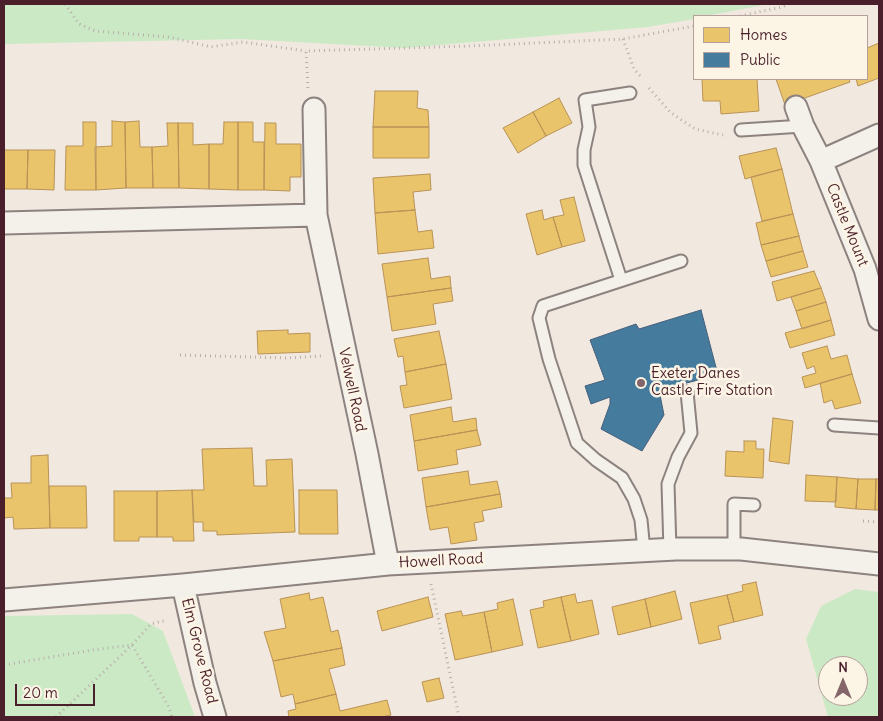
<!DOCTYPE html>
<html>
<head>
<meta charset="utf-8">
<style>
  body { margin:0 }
  #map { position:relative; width:883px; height:721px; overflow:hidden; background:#f1e9df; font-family:Delius,sans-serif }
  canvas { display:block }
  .frame { position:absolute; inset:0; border:5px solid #4a1f2b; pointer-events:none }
  .legend { position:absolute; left:693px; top:15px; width:175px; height:65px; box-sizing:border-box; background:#fcf5e5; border:1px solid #b59f9b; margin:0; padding:6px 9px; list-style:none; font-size:15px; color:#4a1f2b }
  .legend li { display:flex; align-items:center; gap:10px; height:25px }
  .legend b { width:25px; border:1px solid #b59f9b }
  .north { position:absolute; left:818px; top:656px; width:50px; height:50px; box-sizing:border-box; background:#fcf5e5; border:1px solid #b59f9b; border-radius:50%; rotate:0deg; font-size:14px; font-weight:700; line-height:20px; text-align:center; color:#4a1f2b }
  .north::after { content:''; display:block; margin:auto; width:18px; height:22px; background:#84666a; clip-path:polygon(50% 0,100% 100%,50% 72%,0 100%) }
  .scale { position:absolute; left:15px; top:684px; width:80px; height:22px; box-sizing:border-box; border:2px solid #4a1f2b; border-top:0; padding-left:6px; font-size:15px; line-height:18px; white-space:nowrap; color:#4a1f2b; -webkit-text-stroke:4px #fcf5e5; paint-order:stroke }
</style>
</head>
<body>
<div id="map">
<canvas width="883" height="721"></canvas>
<div class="frame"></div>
<ul class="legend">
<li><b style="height:14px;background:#e9c46a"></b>Homes</li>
<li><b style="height:14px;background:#457b9d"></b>Public</li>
</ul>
<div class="north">N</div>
<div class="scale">20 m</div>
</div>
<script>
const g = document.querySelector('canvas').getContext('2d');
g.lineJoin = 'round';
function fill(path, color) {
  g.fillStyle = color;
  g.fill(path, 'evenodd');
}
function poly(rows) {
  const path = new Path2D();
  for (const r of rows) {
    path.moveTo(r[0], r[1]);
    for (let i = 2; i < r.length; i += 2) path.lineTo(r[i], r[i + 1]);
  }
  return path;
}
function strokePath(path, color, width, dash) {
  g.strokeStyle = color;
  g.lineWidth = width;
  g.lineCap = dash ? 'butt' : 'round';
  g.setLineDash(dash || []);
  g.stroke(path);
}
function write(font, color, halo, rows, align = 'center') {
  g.font = font + ' Delius,sans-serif';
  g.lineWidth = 5;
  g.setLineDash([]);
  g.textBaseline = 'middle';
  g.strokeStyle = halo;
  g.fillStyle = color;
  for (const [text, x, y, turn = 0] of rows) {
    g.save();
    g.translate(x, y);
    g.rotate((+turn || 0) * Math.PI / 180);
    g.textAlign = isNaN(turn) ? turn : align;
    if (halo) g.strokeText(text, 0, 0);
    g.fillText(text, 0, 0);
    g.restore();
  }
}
fill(poly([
  [4,4,769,4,706,16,694,16,694,19,648,27,405,48,241,39,4,44],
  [855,589,879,592,879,717,828,717,806,639,821,606],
  [828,666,858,666,858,696,828,696],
  [132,614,163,631,195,717,4,717,4,616]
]), '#cce9c5');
const homes = poly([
  [879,43,879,78,858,86,856,79,867,79,867,48,879,43],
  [702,79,757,79,759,111,721,114,720,101,703,101,702,79],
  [776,79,849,79,850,82,785,105,776,79],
  [375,91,418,91,417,108,428,110,429,127,373,127,375,91],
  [559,98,572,123,546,136,533,112,559,98],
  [533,112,546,136,518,153,503,128,533,112],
  [112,121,125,122,126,188,96,190,95,147,112,146,112,121],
  [139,121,140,147,152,147,153,188,126,188,125,122,139,121],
  [83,122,96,122,96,190,65,190,66,146,83,146,83,122],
  [224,122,238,122,238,190,209,189,209,144,223,144,224,122],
  [238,122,253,122,253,142,264,142,264,190,238,190,238,122],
  [167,123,178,123,179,188,153,188,152,147,168,146,167,123],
  [178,123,193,123,193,145,209,144,209,189,179,188,178,123],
  [265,123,276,123,276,144,301,144,301,177,290,177,290,191,264,190,265,123],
  [373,127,429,127,429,158,373,158,373,127],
  [776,148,782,169,745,179,739,156,776,148],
  [4,150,28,150,27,189,4,189,4,150],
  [28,150,55,150,54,190,27,189,28,150],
  [782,169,793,214,762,221,751,177,782,169],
  [430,174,431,190,413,192,415,210,375,213,373,178,430,174],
  [574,197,585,241,562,247,553,217,564,215,560,200,574,197],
  [415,210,418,232,432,230,434,248,378,254,375,213,415,210],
  [542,210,544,220,553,217,562,247,537,255,526,214,542,210],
  [793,214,799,236,761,245,756,223,793,214],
  [799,236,803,251,766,261,761,245,799,236],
  [803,251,808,267,771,277,766,261,803,251],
  [428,258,431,279,450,276,451,288,387,297,382,264,428,258],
  [814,271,821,288,777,301,772,282,814,271],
  [451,288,453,301,433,304,436,324,392,331,387,297,451,288],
  [821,288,826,302,796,311,791,297,821,288],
  [826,302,831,320,802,329,796,311,826,302],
  [831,320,835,335,790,348,785,333,831,320],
  [288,330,288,334,310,333,310,352,258,354,257,331,288,330],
  [439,331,446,364,405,372,403,356,398,357,394,339,439,331],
  [827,346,831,359,847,355,852,374,805,388,802,377,816,373,814,366,807,369,802,353,827,346],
  [446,364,452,399,404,408,400,386,407,385,405,372,446,364],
  [852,374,861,403,835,409,832,400,824,403,820,383,852,374],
  [451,407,453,422,476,418,477,430,414,441,410,415,451,407],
  [773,418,793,421,789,464,769,461,773,418],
  [477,430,481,445,456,450,458,464,418,471,414,441,477,430],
  [744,441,756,441,756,449,764,449,763,478,725,476,726,451,744,452,744,441],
  [252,448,254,486,267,486,266,460,292,459,295,532,217,535,217,531,203,531,203,522,194,522,192,490,204,490,202,449,252,448],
  [48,455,50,528,14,529,13,517,4,518,4,498,12,498,11,483,31,483,31,456,48,455],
  [468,471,470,485,497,481,500,494,426,507,422,478,468,471],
  [806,475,837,477,836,502,805,501,806,475],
  [837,477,858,479,856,509,835,507,837,477],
  [858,479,876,479,875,510,856,509,858,479],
  [876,479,879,479,879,510,875,510,876,479],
  [49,486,86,486,87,528,50,528,49,486],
  [192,490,194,541,173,541,173,537,157,537,157,491,192,490],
  [299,490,337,490,338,534,299,534,299,490],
  [114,491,157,491,157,537,139,537,139,541,114,541,114,491],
  [500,494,502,507,482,511,484,521,474,523,477,540,451,544,448,527,430,530,426,507,500,494],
  [756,582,763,615,734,622,727,595,743,591,742,585,756,582],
  [675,591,682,619,651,627,645,599,675,591],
  [309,593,310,600,323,597,331,632,338,630,342,648,273,661,264,632,286,628,280,599,309,593],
  [575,594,577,603,592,600,599,634,571,641,561,597,575,594],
  [727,595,734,622,718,626,721,639,699,644,690,603,727,595],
  [428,597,433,617,382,631,377,611,428,597],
  [561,597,571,641,538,648,530,610,544,607,543,601,561,597],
  [513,599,523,645,492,652,484,612,498,609,497,603,513,599],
  [645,599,651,627,618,635,612,607,645,599],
  [461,611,463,616,484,612,492,652,455,660,445,614,461,611],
  [342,648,345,665,329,669,336,694,295,704,293,694,281,697,273,661,342,648],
  [439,678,444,698,427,702,422,682,439,678],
  [336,694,340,711,387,700,391,715,382,717,289,717,288,711,296,709,295,704,336,694]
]);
fill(homes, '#e9c46a');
strokePath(homes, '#b99257', 1);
const public = poly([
  [701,310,718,375,659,390,664,415,642,451,601,429,610,404,610,397,591,404,585,386,605,380,590,340,636,324,639,329,701,310]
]);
fill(public, '#457b9d');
strokePath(public, '#465f7b', 1);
const service = poly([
  [741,130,803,126],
  [621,280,584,165,584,150,589,127,585,100,630,93],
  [834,425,879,428],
  [734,549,734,504,754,505],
  [670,550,668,484,678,457,691,433,687,392],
  [644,551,641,520,634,499,622,478,596,460,577,443,549,359,539,318,543,306,681,261]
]);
const minor = poly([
  [796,107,803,126,821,161],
  [314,109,316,215,367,454,388,564],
  [879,135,821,161,865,269,879,319],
  [4,223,316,215],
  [183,585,205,683,215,717],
  [4,600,183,585,388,564,676,549,741,549,879,564]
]);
strokePath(service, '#8d827f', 15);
strokePath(minor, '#8d827f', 25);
strokePath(poly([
  [65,4,79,24,95,31,169,37,211,47,243,42,306,51],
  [740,16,782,7,788,4],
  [623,39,634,69,641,77],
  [308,88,306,51,470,46,623,39,694,26],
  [649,88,670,112,695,129,723,135],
  [180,355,286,358,322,356],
  [863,521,879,522],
  [431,584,459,717],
  [4,665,93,650,132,645,169,707,172,717],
  [56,717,132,645,151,624,167,620]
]), '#b7afac', 3, [1, 4]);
strokePath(service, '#f4f1ea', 11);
strokePath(minor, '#f4f1ea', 21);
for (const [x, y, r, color] of [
  [641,383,5,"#84666a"]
]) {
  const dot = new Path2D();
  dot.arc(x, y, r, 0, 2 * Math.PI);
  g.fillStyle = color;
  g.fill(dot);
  strokePath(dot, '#fcf5e5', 2);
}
write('15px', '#4a1f2b', '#fcf5e5', [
  ["Castle Mount",847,225,68],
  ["Velwell Road",352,390,78],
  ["Howell Road",441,561,-3],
  ["Elm Grove Road",199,651,76]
]);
write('15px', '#4a1f2b', '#fcf5e5', [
  ["Exeter Danes",651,374],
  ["Castle Fire Station",651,391]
], 'left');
</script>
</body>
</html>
